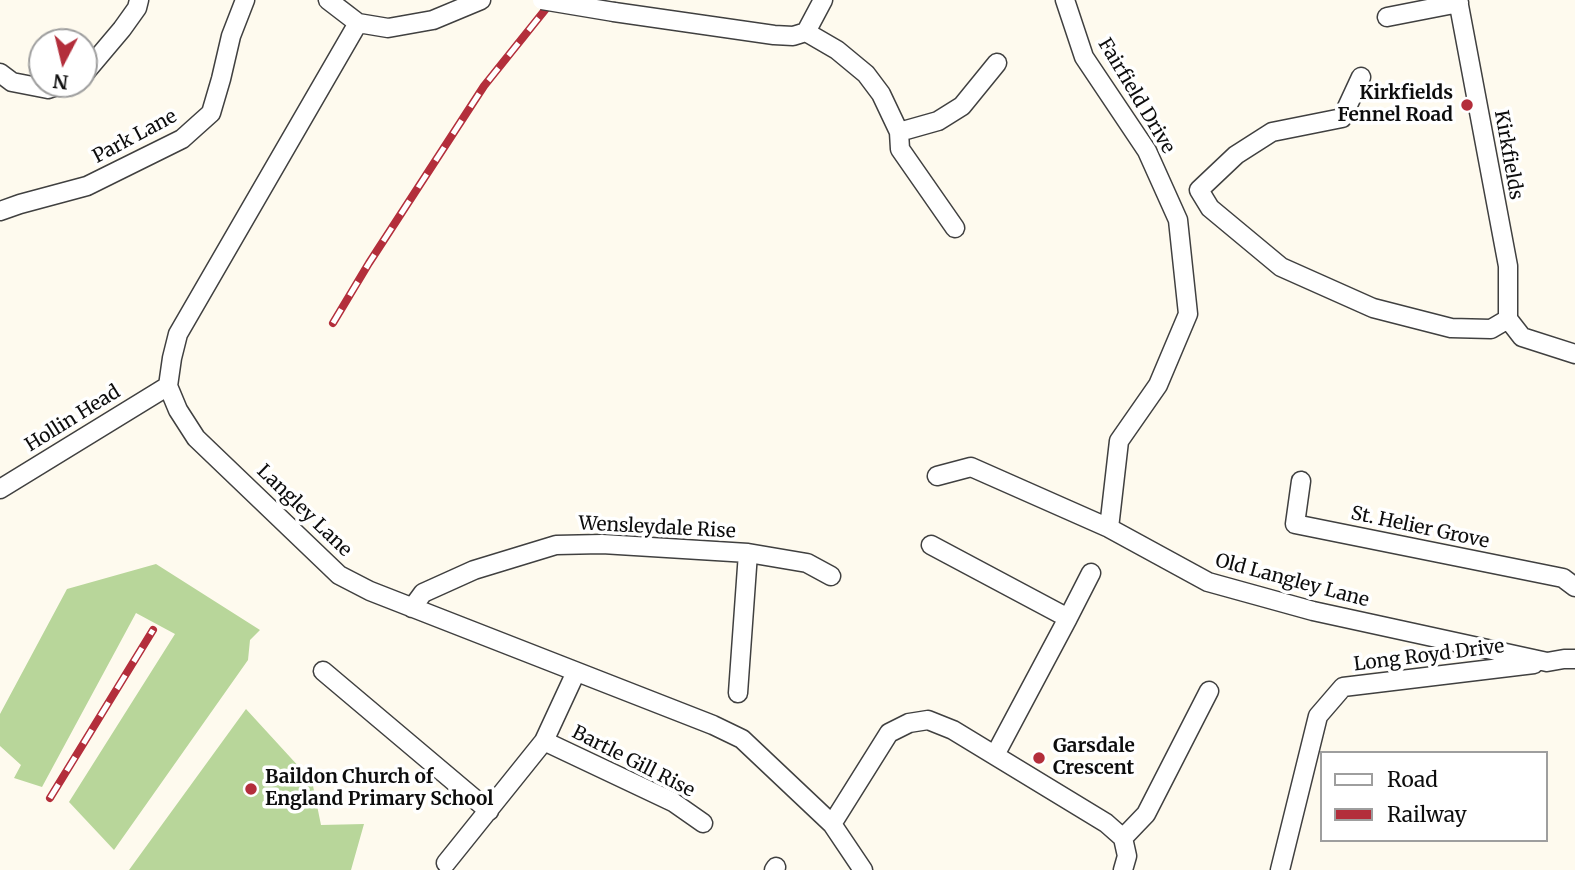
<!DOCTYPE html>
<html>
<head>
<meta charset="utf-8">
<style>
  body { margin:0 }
  #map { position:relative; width:1575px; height:870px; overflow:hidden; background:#fefaee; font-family:Merriweather,serif }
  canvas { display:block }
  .legend { position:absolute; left:1320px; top:751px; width:228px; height:91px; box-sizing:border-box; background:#fff; border:2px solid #9e9e9e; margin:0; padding:9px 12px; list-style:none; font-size:21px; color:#0d0d0d }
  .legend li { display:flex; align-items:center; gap:14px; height:35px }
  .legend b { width:35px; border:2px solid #9e9e9e }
  .north { position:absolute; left:28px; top:28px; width:70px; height:70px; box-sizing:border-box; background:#fff; border:2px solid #9e9e9e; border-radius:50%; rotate:187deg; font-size:19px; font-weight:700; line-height:28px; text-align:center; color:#0d0d0d }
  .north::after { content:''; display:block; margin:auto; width:24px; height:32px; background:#b32e3b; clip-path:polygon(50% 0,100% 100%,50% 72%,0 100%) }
</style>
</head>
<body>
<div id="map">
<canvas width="1575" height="870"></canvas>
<ul class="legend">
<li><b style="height:9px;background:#fff"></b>Road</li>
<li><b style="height:9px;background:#b32e3b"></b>Railway</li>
</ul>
<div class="north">N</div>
</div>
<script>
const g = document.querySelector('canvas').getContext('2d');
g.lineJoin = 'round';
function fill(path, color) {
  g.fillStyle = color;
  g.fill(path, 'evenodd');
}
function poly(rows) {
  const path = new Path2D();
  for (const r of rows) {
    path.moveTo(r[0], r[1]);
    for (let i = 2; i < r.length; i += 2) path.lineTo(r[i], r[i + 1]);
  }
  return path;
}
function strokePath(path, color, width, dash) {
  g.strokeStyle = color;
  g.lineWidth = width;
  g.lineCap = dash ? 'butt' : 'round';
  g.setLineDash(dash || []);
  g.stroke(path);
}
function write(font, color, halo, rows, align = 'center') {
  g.font = font + ' Merriweather,serif';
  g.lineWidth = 7;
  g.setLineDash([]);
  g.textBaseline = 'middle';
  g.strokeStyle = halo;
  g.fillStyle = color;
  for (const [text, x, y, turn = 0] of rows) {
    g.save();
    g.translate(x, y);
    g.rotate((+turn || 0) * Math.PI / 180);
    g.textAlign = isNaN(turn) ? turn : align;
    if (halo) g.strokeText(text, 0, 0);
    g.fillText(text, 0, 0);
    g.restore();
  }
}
fill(poly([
  [156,564,260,630,250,640,248,660,114,850,69,802,175,634,136,613,42,787,14,778,21,765,0,746,0,714,67,589],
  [246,709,312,781,321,825,364,824,351,870,129,870]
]), '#b8d69a');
const minor = poly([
  [328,0,358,23,388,28,433,20,481,0],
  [1065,0,1084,57,1147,151,1178,220,1188,314,1158,385,1119,441,1109,528],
  [1458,0,1508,266,1508,319],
  [614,12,774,35,793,36,806,32,823,0],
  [1387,17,1459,3],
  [358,23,178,334,172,358,168,386,178,410,196,438,339,575,370,591,713,725,742,739,832,824,863,870],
  [806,32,837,50,866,74,881,94,899,132,900,149,955,228],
  [0,73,12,82,48,89,63,84],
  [84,74,122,29,137,8,139,0],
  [1361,77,1342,118,1272,132,1236,155,1199,190,1210,208,1281,267,1373,308,1451,328,1491,329,1508,319],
  [899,132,938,121,962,106,997,63],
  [0,211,20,204,87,186,182,139,211,113,221,79,231,36,245,0],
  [1508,319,1522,337,1575,354],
  [937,476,971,467,1109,528,1208,582,1313,611,1547,662,1564,659,1575,659],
  [1301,481,1295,524,1563,578,1575,587],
  [0,489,168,386],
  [931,545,1068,618,995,755],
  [412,608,423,593,474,570,556,545,602,544,748,553,807,563,831,576],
  [1068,618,1091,573],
  [323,671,489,811],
  [738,693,748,553],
  [544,741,673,802,703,823],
  [832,824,889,733,909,723,928,720,953,730,1106,823,1123,838,1127,856,1123,870],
  [1123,838,1146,814,1209,691],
  [446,863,544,741,576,672],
  [774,870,776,867],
  [1280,870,1318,716,1343,687,1534,664]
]);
strokePath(minor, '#404040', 21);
strokePath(minor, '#fff', 18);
const rail = poly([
  [333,323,369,263,484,86,553,0],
  [50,798,153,630]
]);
strokePath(rail, '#b32e3b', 8);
strokePath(rail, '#fff', 5, [16]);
const minorBridge = poly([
  [542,0,614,12]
]);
strokePath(minorBridge, '#404040', 21, []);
strokePath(minorBridge, '#fff', 18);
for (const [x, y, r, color] of [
  [1467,105,7,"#b32e3b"],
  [1039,758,7,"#b32e3b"],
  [251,789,7,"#b32e3b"]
]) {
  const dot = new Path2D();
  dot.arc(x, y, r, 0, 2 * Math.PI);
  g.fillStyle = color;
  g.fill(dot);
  strokePath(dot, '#fff', 2.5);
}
write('bold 19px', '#0d0d0d', '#fff', [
  ["Kirkfields",1453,94,"right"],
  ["Fennel Road",1453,116,"right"],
  ["Garsdale",1053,747],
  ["Crescent",1053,769],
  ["Baildon Church of",265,778],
  ["England Primary School",265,800]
], 'left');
write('19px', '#0d0d0d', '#fff', [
  ["Fairfield Drive",1136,96,59],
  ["Park Lane",135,137,-28],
  ["Kirkfields",1508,155,80],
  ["Hollin Head",73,419,-32],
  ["Langley Lane",304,511,44],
  ["Wensleydale Rise",657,528,3],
  ["St. Helier Grove",1420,528,12],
  ["Old Langley Lane",1292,581,15],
  ["Long Royd Drive",1429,656,-7],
  ["Bartle Gill Rise",633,762,27]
]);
</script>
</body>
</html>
